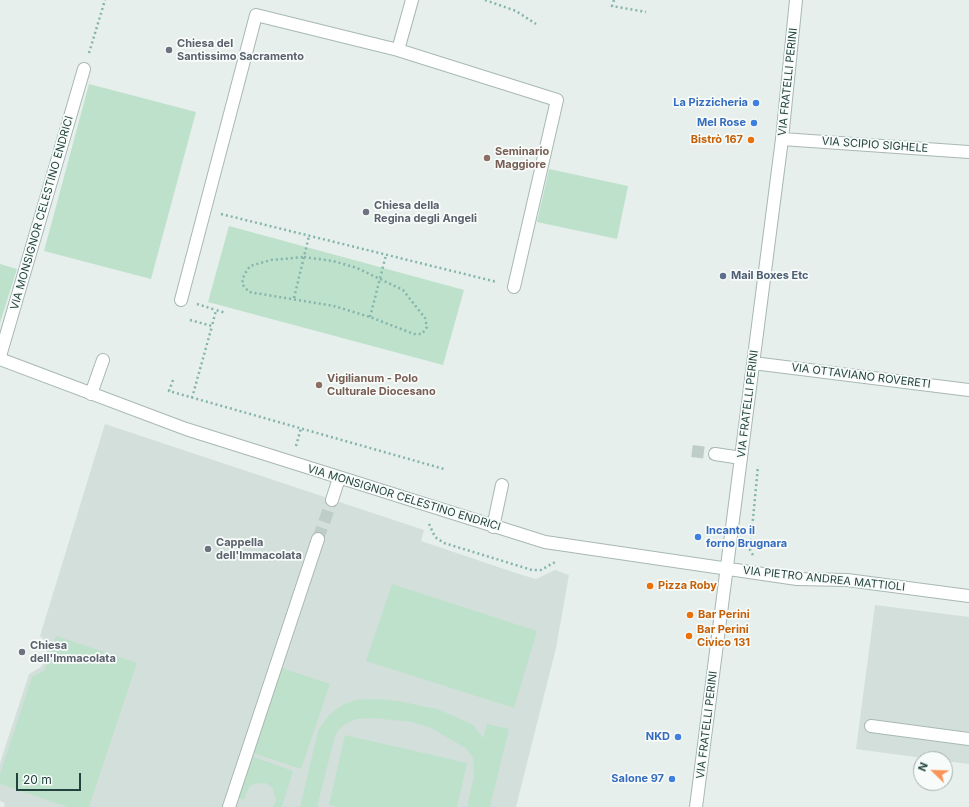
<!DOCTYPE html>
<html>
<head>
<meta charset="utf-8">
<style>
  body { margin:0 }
  #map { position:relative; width:969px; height:807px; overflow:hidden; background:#e6efec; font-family:Inter,sans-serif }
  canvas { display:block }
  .north { position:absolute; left:913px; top:751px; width:40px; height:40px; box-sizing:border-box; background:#f7fbf9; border:1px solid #a2b1ae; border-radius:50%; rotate:293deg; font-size:11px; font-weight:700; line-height:16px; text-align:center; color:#23433e }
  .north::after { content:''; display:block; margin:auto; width:14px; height:18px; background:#f9955a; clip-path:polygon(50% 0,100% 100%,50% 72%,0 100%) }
  .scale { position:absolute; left:16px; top:773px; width:65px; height:18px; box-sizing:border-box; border:2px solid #23433e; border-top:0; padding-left:5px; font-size:12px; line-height:14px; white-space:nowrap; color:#23433e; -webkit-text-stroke:3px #f7fbf9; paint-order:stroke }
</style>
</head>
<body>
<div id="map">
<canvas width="969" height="807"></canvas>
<div class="north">N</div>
<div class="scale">20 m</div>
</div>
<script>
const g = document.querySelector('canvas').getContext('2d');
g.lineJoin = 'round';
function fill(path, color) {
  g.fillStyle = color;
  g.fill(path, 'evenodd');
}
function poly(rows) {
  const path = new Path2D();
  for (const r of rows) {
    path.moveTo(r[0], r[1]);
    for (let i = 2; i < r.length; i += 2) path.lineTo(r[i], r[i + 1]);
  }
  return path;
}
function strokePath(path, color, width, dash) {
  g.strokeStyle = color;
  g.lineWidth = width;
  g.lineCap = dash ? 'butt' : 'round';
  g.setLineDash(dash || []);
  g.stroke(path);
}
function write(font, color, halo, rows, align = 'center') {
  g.font = font + ' Inter,sans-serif';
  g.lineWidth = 3.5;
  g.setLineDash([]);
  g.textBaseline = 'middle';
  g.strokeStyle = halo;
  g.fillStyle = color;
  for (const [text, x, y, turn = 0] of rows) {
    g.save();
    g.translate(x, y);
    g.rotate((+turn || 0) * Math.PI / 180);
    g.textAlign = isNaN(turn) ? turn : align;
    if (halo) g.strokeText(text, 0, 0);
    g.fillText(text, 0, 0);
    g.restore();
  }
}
fill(poly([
  [105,424,424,530,421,541,522,575,536,579,555,570,569,575,556,648,516,807,4,807,5,803,0,801,0,763,29,674,41,667,46,658,47,643,40,636],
  [875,605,969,617,969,764,945,761,945,759,930,759,856,749]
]), '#d3dfdb');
fill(poly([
  [89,84,196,112,151,279,44,251],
  [549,169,628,186,617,239,537,222],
  [229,226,464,290,443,365,208,302],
  [0,264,17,269,0,323],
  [392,584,537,631,514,708,366,661],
  [56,636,137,663,89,807,68,807,0,784,0,774,32,677,45,670],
  [282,668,330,684,301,769,253,753],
  [374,699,398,701,437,709,472,724,483,738,487,724,509,729,490,807,467,807,474,776,473,758,467,749,431,728,412,722,373,718,357,719,345,724,339,729,335,736,317,807,300,807,318,731,323,723,329,715,344,704,356,700],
  [345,735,467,763,457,807,336,807,329,805],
  [251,756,293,771,282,807,273,807,276,800,273,790,271,786,265,783,254,784,249,787,244,800,237,797]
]), '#bee1cc');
strokePath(poly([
  [692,451,715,454],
  [318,539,332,500]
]), '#bfcdc9', 12, [12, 6]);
const minor = poly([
  [398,50,412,0],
  [782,139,969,152],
  [181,300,256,15,398,50,557,100,514,287],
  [0,356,84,69],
  [0,359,186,429,545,542,797,579,847,580,969,596],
  [753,363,969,390],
  [91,394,103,360],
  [715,454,741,458],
  [332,500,339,478],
  [493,527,502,485],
  [871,726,969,739],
  [229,807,318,539],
  [696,807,782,139,796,0]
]);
strokePath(minor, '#a8b8b4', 14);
strokePath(poly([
  [485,0,516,11,536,24],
  [614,0,612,6,646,12],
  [89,53,105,0],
  [221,214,497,282],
  [304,257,333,261,357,268,403,290,425,318,427,327,422,334,414,334,370,317,334,306,249,292,242,284,244,275,250,266,271,260,304,257],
  [294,298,309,236],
  [197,304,216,310],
  [370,317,386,255],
  [190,320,212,326,216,310,226,313],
  [173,380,169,391,444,469],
  [192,398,212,326],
  [296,446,301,428],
  [429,524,435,537,444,543,532,570,541,570,557,561],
  [753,555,750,550,758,466]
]), '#84b4ab', 2.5, [2, 3]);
strokePath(minor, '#fff', 12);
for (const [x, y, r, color] of [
  [169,50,4,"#6b7280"],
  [756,103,4,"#3f7fe0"],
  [754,123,4,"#3f7fe0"],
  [751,140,4,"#e8710a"],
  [487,158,4,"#8d6e63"],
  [366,212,4,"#6b7280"],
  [723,276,4,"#5c6f8a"],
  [319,385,4,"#8d6e63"],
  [698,537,4,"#3f7fe0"],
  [208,549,4,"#6b7280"],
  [650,586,4,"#e8710a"],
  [690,615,4,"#e8710a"],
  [689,636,4,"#e8710a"],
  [22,652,4,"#6b7280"],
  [678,737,4,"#3f7fe0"],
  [672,779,4,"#3f7fe0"]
]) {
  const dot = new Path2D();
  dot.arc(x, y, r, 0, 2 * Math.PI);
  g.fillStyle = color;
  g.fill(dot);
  strokePath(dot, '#f7fbf9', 1.5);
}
write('bold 11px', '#5b616d', '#f7fbf9', [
  ["Chiesa del",177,44],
  ["Santissimo Sacramento",177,57],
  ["Chiesa della",374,206],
  ["Regina degli Angeli",374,219],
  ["Cappella",216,543],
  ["dell'Immacolata",216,556],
  ["Chiesa",30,646],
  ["dell'Immacolata",30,659]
], 'left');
write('11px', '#23433e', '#f7fbf9', [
  ["VIA FRATELLI PERINI",788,82,-84],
  ["VIA SCIPIO SIGHELE",875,145,4],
  ["VIA MONSIGNOR CELESTINO ENDRICI",42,213,-74],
  ["VIA OTTAVIANO ROVERETI",861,376,7],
  ["VIA FRATELLI PERINI",748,404,-83],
  ["VIA MONSIGNOR CELESTINO ENDRICI",404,498,17],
  ["VIA PIETRO ANDREA MATTIOLI",824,579,6],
  ["VIA FRATELLI PERINI",707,725,-83]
]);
write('bold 11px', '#366cbe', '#f7fbf9', [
  ["La Pizzicheria",748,103],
  ["Mel Rose",746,123],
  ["Incanto il",706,531,"left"],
  ["forno Brugnara",706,544,"left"],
  ["NKD",670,737],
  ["Salone 97",664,779]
], 'right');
write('bold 11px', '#c56008', '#f7fbf9', [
  ["Bistrò 167",743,140,"right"],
  ["Pizza Roby",658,586],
  ["Bar Perini",698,615],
  ["Bar Perini",697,630],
  ["Civico 131",697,643]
], 'left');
write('bold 11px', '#785e54', '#f7fbf9', [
  ["Seminario",495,152],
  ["Maggiore",495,165],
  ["Vigilianum - Polo",327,379],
  ["Culturale Diocesano",327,392]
], 'left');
write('bold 11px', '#4e5e75', '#f7fbf9', [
  ["Mail Boxes Etc",731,276]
], 'left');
</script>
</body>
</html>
